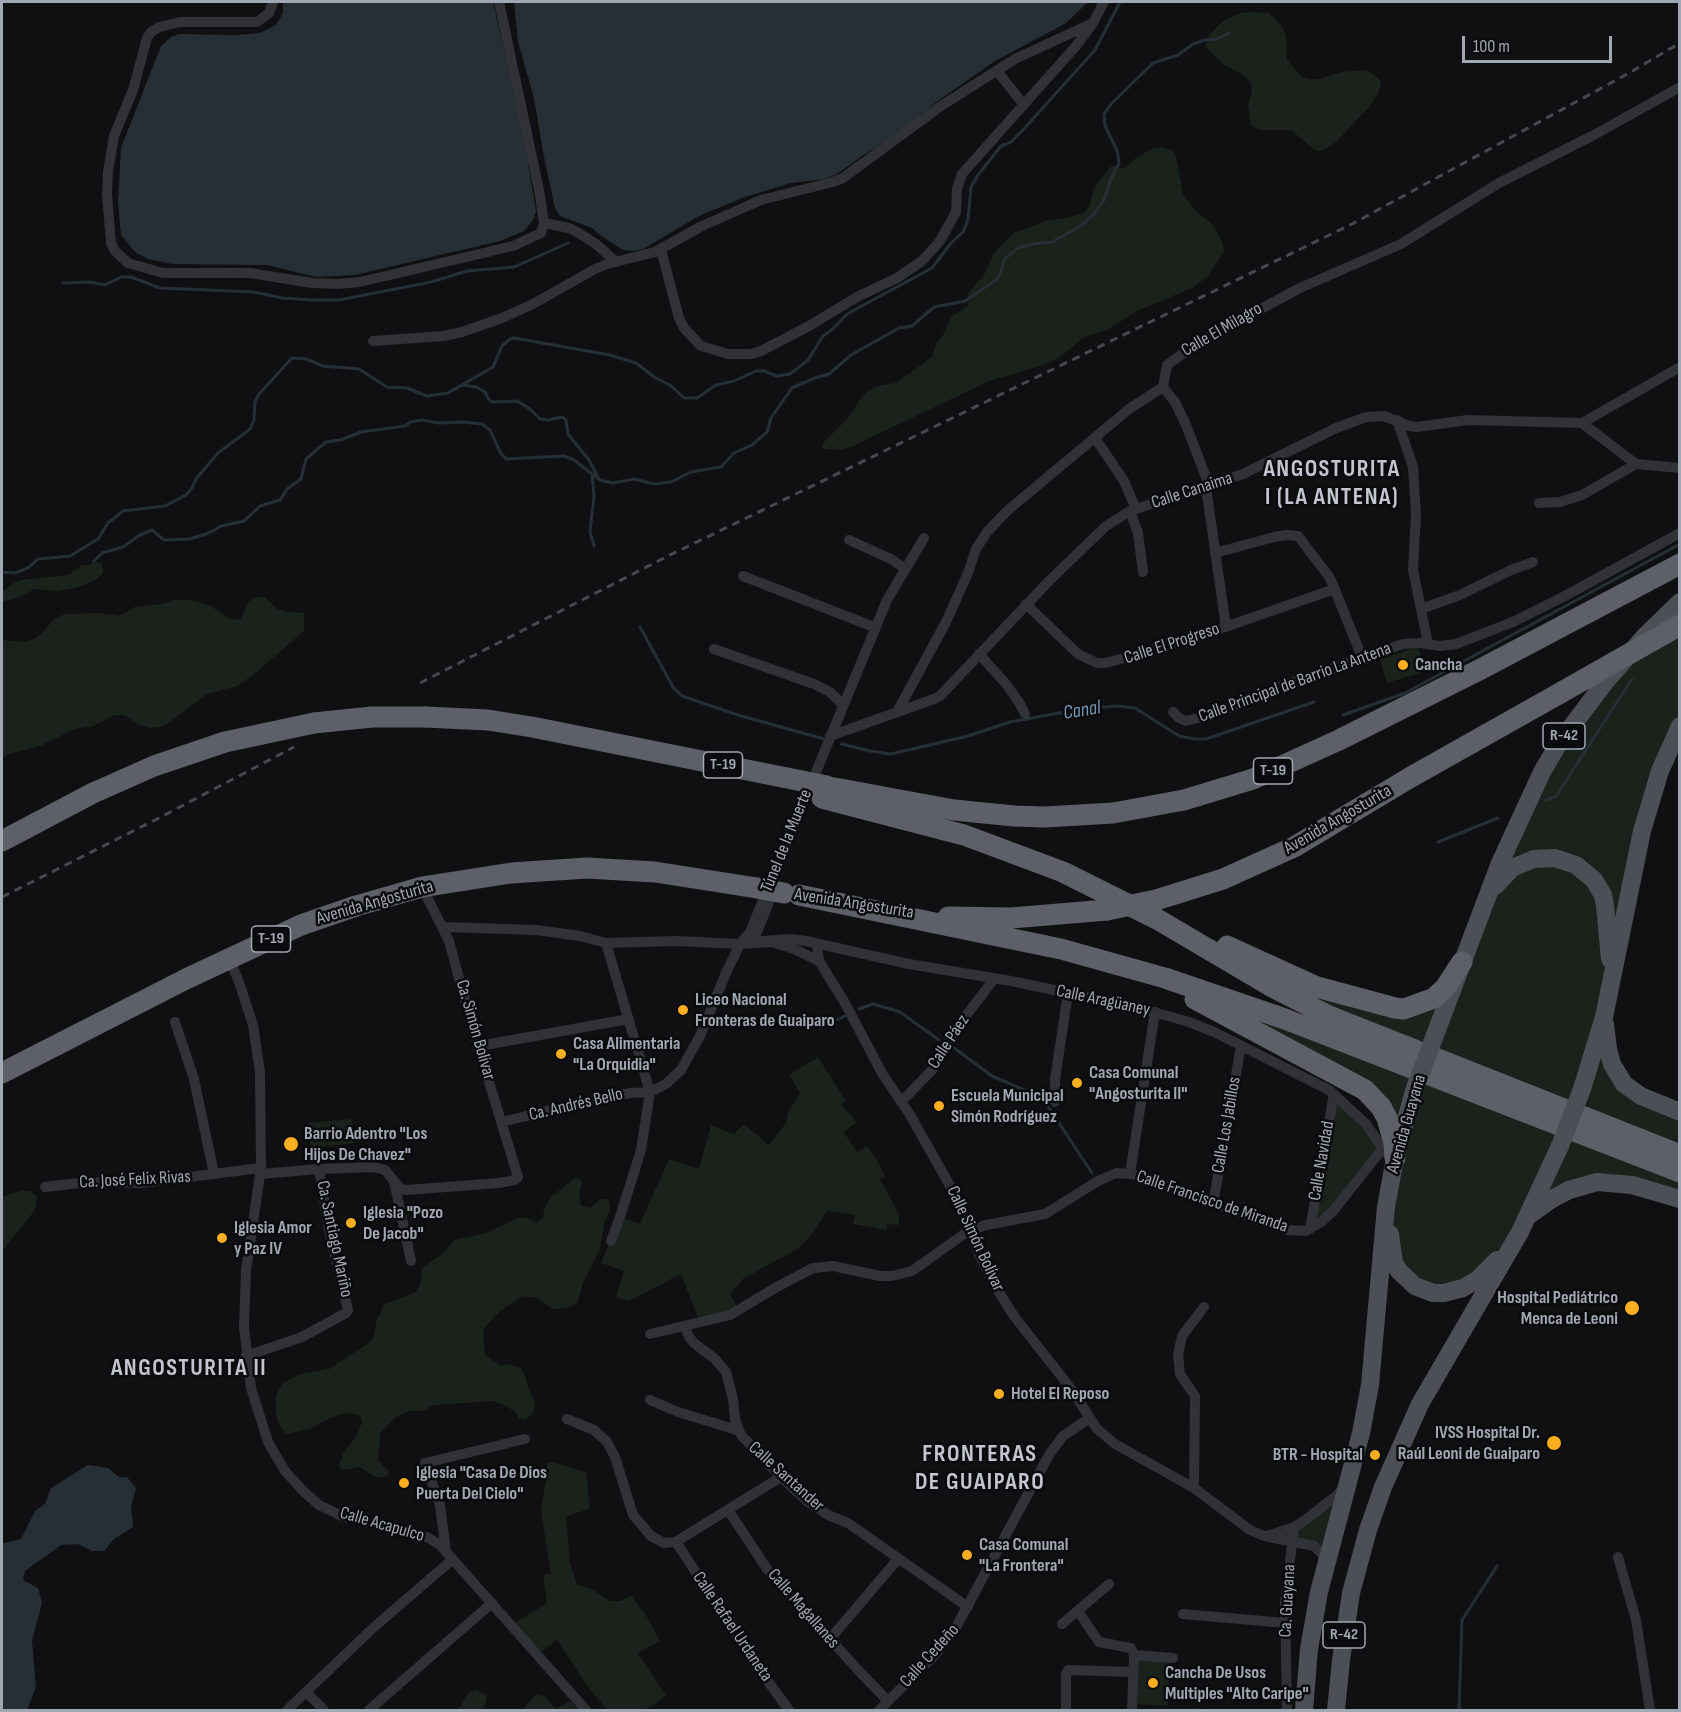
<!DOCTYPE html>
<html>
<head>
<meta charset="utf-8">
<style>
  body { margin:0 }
  #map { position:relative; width:1681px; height:1712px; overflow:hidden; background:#101012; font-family:"Sofia Sans Condensed",sans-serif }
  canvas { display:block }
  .frame { position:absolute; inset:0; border:3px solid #a1a7b3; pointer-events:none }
  .scale { position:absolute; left:1462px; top:36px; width:150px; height:27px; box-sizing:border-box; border:3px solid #a1a7b3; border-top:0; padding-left:8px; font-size:18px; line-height:21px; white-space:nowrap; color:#a1a7b3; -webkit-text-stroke:4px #0b0b0d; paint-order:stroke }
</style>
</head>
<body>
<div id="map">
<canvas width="1681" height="1712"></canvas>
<div class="frame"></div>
<div class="scale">100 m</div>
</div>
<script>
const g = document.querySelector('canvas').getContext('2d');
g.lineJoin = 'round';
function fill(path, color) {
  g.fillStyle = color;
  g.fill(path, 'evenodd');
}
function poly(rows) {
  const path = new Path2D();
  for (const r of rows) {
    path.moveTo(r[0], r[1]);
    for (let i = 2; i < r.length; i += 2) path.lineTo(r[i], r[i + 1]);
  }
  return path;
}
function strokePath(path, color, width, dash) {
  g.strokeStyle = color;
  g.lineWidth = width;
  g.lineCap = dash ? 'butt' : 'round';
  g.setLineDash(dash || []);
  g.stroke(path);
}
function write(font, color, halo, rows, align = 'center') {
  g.font = font + ' "Sofia Sans Condensed",sans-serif';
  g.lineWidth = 5;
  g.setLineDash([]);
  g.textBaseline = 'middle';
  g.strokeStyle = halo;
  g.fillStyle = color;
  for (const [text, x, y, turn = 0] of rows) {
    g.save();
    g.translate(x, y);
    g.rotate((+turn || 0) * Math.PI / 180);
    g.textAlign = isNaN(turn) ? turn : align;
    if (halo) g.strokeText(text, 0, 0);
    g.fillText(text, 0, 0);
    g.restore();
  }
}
fill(poly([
  [1251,12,1269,13,1282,26,1286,36,1287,60,1301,76,1309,79,1319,79,1342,72,1364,70,1369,71,1381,81,1381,85,1377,95,1370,106,1336,142,1323,150,1318,151,1313,149,1291,130,1259,130,1251,125,1248,105,1252,91,1251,82,1243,75,1226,66,1205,47,1209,35,1223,21,1241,13],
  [1163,147,1173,151,1176,155,1183,194,1196,211,1212,224,1223,243,1224,252,1207,277,1192,288,1137,311,1107,330,1084,337,1060,357,1043,365,989,381,851,447,837,450,824,449,822,446,824,442,848,418,861,398,868,391,881,385,896,383,932,357,936,344,945,332,951,317,968,306,968,293,984,275,994,253,1014,233,1046,221,1072,217,1085,212,1090,205,1093,190,1110,167,1115,166,1124,169,1136,158,1153,148],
  [94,561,102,564,103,573,96,579,79,587,58,591,35,589,17,598,2,602,2,592,12,584,21,580,68,575,82,565,89,565],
  [255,597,264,597,278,609,287,612,304,613,304,631,253,675,237,686,207,694,167,724,159,727,149,728,140,725,124,715,115,715,93,726,75,729,40,746,12,753,2,758,2,640,24,642,34,639,42,633,55,618,65,614,100,613,119,616,135,607,163,604,172,600,189,600,209,605,232,620,241,619,248,602],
  [1679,602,1679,726,1675,735,1604,1017,1618,1075,1679,1112,1679,1155,1360,1029,1189,928,1294,978,1409,1002,1448,979,1542,772],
  [1418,647,1426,671,1387,683,1380,659],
  [1165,978,1679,1172,1679,1199,1632,1185,1552,1199,1497,1259,1453,1292,1399,1271,1381,1107],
  [818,1057,846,1101,841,1105,857,1122,844,1132,857,1152,867,1146,877,1160,885,1177,880,1179,899,1214,899,1225,887,1224,887,1230,853,1224,855,1215,827,1211,812,1234,799,1248,743,1279,730,1294,740,1311,700,1323,681,1274,629,1301,616,1297,624,1271,601,1263,620,1217,640,1224,669,1159,699,1169,711,1125,734,1134,744,1124,769,1145,786,1123,788,1112,800,1093,789,1075],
  [1334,1094,1383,1148,1313,1228],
  [352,1119,354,1143,311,1148,308,1123],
  [575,1178,579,1179,582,1182,579,1196,581,1205,590,1208,601,1199,606,1199,609,1201,610,1211,604,1224,600,1249,583,1283,578,1301,575,1305,566,1308,552,1309,538,1298,523,1296,500,1311,484,1328,483,1332,485,1355,501,1366,506,1364,520,1367,525,1375,528,1388,535,1402,534,1411,528,1418,523,1420,519,1418,514,1411,502,1404,492,1401,434,1405,422,1411,408,1411,396,1417,380,1433,378,1461,389,1471,388,1475,384,1477,375,1477,360,1467,342,1470,339,1466,343,1454,357,1435,362,1422,361,1418,358,1415,344,1413,323,1421,311,1429,286,1434,278,1423,276,1413,276,1395,283,1383,300,1374,329,1369,369,1343,374,1336,377,1318,380,1315,383,1306,387,1303,414,1293,420,1286,422,1268,445,1252,454,1240,486,1233,518,1218,528,1218,536,1223,543,1218,544,1209,551,1197],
  [21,1191,30,1191,37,1197,35,1210,2,1251,2,1197],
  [553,1462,586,1472,590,1509,566,1516,570,1562,577,1585,592,1589,610,1601,620,1601,631,1595,647,1617,660,1641,638,1653,666,1696,645,1710,607,1710,586,1684,557,1640,537,1655,512,1625,547,1603,543,1575,551,1574,541,1510,547,1474,547,1463],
  [1336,1494,1322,1554,1279,1539],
  [1139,1659,1170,1661,1167,1706,1136,1704],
  [476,1690,485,1694,487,1699,482,1710,455,1710,460,1707,469,1692],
  [539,1694,544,1696,556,1709,570,1701,578,1710,522,1710,534,1696]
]), '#1a221b');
fill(poly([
  [283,2,493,2,524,138,536,212,533,220,524,231,500,241,355,275,316,277,267,265,172,264,148,259,135,252,121,235,118,202,121,148,161,46,171,37,179,34,237,35,260,33,276,25,283,13],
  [514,2,1088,2,1066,23,995,61,939,100,896,135,862,156,837,174,824,179,791,183,745,197,701,215,643,249,633,251,623,250,604,238,592,228,560,216,555,208,543,152,534,98,518,42],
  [88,1465,108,1468,120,1478,127,1477,136,1488,131,1507,133,1527,114,1539,104,1551,92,1551,78,1544,61,1545,25,1571,23,1580,38,1588,42,1603,32,1641,36,1687,27,1710,2,1710,2,1541,4,1543,21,1539,35,1511,45,1504,51,1488]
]), '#262f36');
strokePath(poly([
  [63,283,90,282,105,285,121,277,131,277,160,288,254,292,282,298,311,300,339,300,431,282,467,271,514,267,568,243],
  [462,385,476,387,485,392,489,400,493,402,517,401,530,409,540,419,549,420,562,417,566,420,568,434,589,460,599,479],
  [592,474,594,496,590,532,594,546],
  [94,561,102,553,123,547,140,535,152,530,164,540,190,539,209,533,221,526,244,521,260,506,280,500,287,489,301,479,306,459,326,442,341,440,361,432,405,426,410,422,421,420,439,423,462,422,482,424,490,430,500,452,506,459,564,456,574,460,600,480,613,483,634,479,654,484,671,482,691,472,721,467,734,453,752,445,767,432,771,418,792,388,815,378,829,374,851,355,899,328,912,326,934,307,965,301,996,280,1001,272,1004,260,1017,248,1033,244,1052,242,1082,225,1094,214,1104,200,1110,181,1119,163,1117,150,1105,126,1104,114,1111,104,1153,63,1178,55,1193,44,1205,40,1217,39,1229,33],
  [2,572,15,573,28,568,38,559,70,556,98,539,108,523,123,511,165,506,186,495,192,488,196,479,218,453,250,429,254,420,255,402,259,394,292,358,306,359,323,366,359,369,387,387,407,388,427,396,448,393,493,367,502,346,510,339,514,338,610,355,636,363,654,377,670,385,684,398,697,398,716,385,734,381,756,371,764,371,777,376,790,374,808,360,823,336,834,328,847,314,932,268,951,243,963,232,968,220,971,187,978,175,1001,146,1011,142,1022,131,1095,50,1120,2],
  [640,627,673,687,682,696,738,715,824,739],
  [1343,715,1405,693,1680,544],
  [842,744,870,751,891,754,968,736,1010,722,1081,709,1118,706,1135,708,1179,736,1195,739,1206,739,1314,702],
  [1546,800,1556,796,1632,679],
  [1438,842,1498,818],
  [859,1009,873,1004,900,1012,939,1040],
  [820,1028,845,1016],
  [954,1048,992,1076,1038,1096,1045,1102,1092,1173],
  [1459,1710,1462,1620,1497,1566]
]), '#262f36', 3);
strokePath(poly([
  [273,2,269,13,257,22,180,22,159,27,151,32,147,38,133,90,114,136,108,172,107,194,111,243,115,251,128,263,163,273,250,273,312,283,338,284,360,282,513,246,541,233,544,223,539,190,499,2],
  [997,71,1024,105],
  [544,223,569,228,579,233,596,244,616,262],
  [661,250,679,318,684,328,701,346,728,354,751,354,761,351,809,326,857,297,897,278,922,261,940,241,956,212,957,189,962,174,1076,46,1093,23,1104,2],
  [373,341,444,336,462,332,502,318,533,304,595,269,607,264,655,252,702,226,761,200,833,182,843,178,941,106,1015,59,1093,23],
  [1163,387,1167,365,1199,342,1300,288,1401,244,1499,183,1592,136,1680,87],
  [1163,387,1175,402,1186,425,1209,485],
  [1397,420,1413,467,1416,514,1413,570,1428,644],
  [1582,423,1636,464,1680,468],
  [1095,438,1124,481,1136,509],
  [1206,487,1226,627],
  [1539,503,1560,502,1582,495,1636,464],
  [1130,511,1138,533,1143,572],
  [849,540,891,559,904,568],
  [1215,553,1274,537,1287,535,1298,536,1330,578,1362,657],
  [743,576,874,627],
  [1026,604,1078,654,1097,663,1106,663,1190,639,1335,589],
  [1421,609,1460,595,1511,570,1533,562],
  [714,649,814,684,830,692,843,705],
  [979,654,1007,685,1020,704,1025,714],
  [897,712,946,622,968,573,976,549,987,532,1007,511,1129,409,1163,387],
  [1173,712,1179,718,1186,721,1214,714,1282,686,1403,644,1421,643,1440,646,1456,644,1513,622,1565,596,1680,533],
  [830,736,934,699,940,696,1049,581,1106,526,1130,511,1243,474,1334,429,1366,417,1384,416,1409,426,1417,427,1468,420,1582,423,1680,367],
  [444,927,536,930,580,936,606,943,676,941,740,944,772,942,794,949,819,961],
  [754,939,772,895],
  [762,941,790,939,806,941,909,964,1011,981,1078,995,1139,1008,1189,1022,1214,1032,1329,1090,1366,1124,1386,1153],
  [606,943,650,1092,641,1150,620,1217,611,1241],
  [817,944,819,961,845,1003,883,1075,909,1113,958,1200,979,1254,995,1286,1014,1316,1072,1390,1097,1429,1115,1444,1194,1488,1250,1530,1264,1536,1314,1546,1322,1554,1325,1563],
  [229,958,239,982,253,1025,260,1072,261,1168,246,1270,244,1327,251,1388,268,1442,285,1471,304,1492,319,1505,342,1516,427,1537,440,1545,586,1710],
  [175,1022,194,1079,214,1174],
  [479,1046,629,1019],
  [901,1102,932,1070,955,1030,994,979],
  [1055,1102,1055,1079,1068,993],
  [502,1122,579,1103,631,1093,650,1092,666,1084,681,1070,700,1036,726,973,740,944,750,932,887,600,924,538],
  [261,1174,319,1169,374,1167,385,1170,400,1188,406,1190,499,1183,515,1180,518,1177,472,1026,449,941,422,887],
  [1130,1174,1155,1012],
  [394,1181,411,1261],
  [45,1187,87,1182,141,1183,261,1168],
  [1213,1204,1241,1046],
  [1310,1229,1334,1094],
  [685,1327,689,1337,694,1343,715,1359,726,1372,733,1399,735,1420,741,1435,781,1477,807,1501,828,1515,848,1523,968,1607],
  [650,1334,730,1315,775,1288,813,1268,833,1266,880,1276,892,1276,912,1271,967,1232,986,1225,1045,1214,1098,1181,1116,1173,1132,1174,1142,1177,1287,1230,1306,1231,1321,1222,1334,1210,1383,1148],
  [246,1356,302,1337,346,1313,348,1310,329,1230,319,1169],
  [650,1400,678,1412,737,1430],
  [567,1419,594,1430,607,1442,615,1457,633,1515,651,1536,664,1543,676,1542,682,1538,781,1477],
  [1194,1488,1195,1396,1180,1374,1178,1354,1182,1336,1204,1307],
  [728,1510,767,1569,858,1670,888,1701],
  [1267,1536,1294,1527,1304,1521,1336,1496,1344,1487],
  [676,1542,761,1672,789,1710],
  [446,1552,440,1505,425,1463,525,1439],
  [1618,1557,1636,1620,1650,1710],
  [1078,1611,1099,1642,1131,1648,1134,1655],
  [1183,1614,1285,1623],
  [1062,1624,1109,1584],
  [830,1639,898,1559],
  [1134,1655,1173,1658],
  [306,1692,324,1710],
  [287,1710,373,1628,453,1559],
  [369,1710,492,1603],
  [879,1710,935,1655,955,1629,1049,1455,1063,1436,1090,1418],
  [1066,1710,1066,1674,1068,1670,1133,1672],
  [1132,1710,1134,1655],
  [1287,1710,1285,1603,1294,1527]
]), '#313237', 10);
strokePath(poly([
  [1495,886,1512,868,1534,859,1555,858,1576,865,1594,880,1603,895,1605,905,1610,959],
  [1605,1024,1608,1049,1612,1064,1624,1084,1641,1096,1680,1112],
  [1435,1035,1500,863,1542,772,1559,743,1606,681,1645,636,1680,602],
  [1582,1089,1604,1017,1642,831,1660,771,1680,726],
  [1531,1214,1552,1199,1569,1190,1597,1182,1632,1185,1680,1199],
  [1390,1234,1394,1263,1399,1271,1415,1286,1433,1293,1444,1293,1463,1288,1477,1280,1497,1260],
  [1304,1710,1309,1649,1319,1592,1361,1433,1370,1385,1386,1207,1395,1158,1415,1088],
  [1336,1710,1341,1660,1351,1593,1368,1530,1383,1487,1420,1404,1520,1232,1560,1146]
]), '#4d4f56', 18);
strokePath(poly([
  [425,717,488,720,532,727,802,781],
  [835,788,954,810,1014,816,1045,817,1113,813,1184,800,1253,779,1339,740,1481,669,1680,564],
  [822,798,964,835,1063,872,1157,919,1274,988,1329,1016,1680,1155],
  [2,841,93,793,154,766,225,742,314,723],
  [799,895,1061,949,1165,978,1285,1019,1680,1172],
  [1156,900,1223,879,1294,847,1411,777,1562,692],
  [948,917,1011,918,1107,910],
  [1227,946,1317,987,1395,1008,1404,1009,1434,998,1445,988,1462,962],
  [1195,999,1365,1090,1381,1107,1387,1118,1394,1143,1395,1158],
  [2,1073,186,979,301,925,356,906,422,887,511,873,587,868,655,872,757,888]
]), '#5d6068', 21);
strokePath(poly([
  [420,683,668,556,1352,224,1629,73,1680,43],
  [2,897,157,819,294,747]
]), '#46484e', 3, [8, 6]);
strokePath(poly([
  [1415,1088,1435,1035],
  [1560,1146,1582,1089]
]), '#4d4f56', 18);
strokePath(poly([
  [1562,692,1680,625],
  [314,723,372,717,425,717],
  [802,781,827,786],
  [757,888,784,893],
  [1107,910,1156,900]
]), '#5d6068', 21);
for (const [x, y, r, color] of [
  [1403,665,6,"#fbae1f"],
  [683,1010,6,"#fbae1f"],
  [561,1054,6,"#fbae1f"],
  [1077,1083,6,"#fbae1f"],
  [939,1106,6,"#fbae1f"],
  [291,1144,8,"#fbae1f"],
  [351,1223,6,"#fbae1f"],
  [222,1238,6,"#fbae1f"],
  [1632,1308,8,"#fbae1f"],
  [999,1394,6,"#fbae1f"],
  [1554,1443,8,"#fbae1f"],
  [1375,1455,6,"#fbae1f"],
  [404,1483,6,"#fbae1f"],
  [967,1555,6,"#fbae1f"],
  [1153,1683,6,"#fbae1f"]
]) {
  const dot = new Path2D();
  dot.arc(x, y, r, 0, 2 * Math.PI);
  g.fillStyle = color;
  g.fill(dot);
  strokePath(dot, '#0b0b0d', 2);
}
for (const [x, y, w] of [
  [1564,736,42],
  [723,765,39],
  [1273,771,39],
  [271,939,39],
  [1344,1635,42]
]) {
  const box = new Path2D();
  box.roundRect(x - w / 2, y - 13, w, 26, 4.5);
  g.fillStyle = '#0b0b0d';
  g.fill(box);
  strokePath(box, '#a1a7b3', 1.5);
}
write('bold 16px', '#a1a7b3', null, [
  ["R-42",1564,736],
  ["T-19",723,765],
  ["T-19",1273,771],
  ["T-19",271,939],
  ["R-42",1344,1635]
]);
write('18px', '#a1a7b3', '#0b0b0d', [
  ["Calle El Milagro",1222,330,-30],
  ["Calle Canaima",1192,491,-18],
  ["Calle El Progreso",1172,644,-18],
  ["Calle Principal de Barrio La Antena",1295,683,-20],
  ["Avenida Angosturita",1338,820,-30],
  ["Túnel de la Muerte",787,841,-68],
  ["Avenida Angosturita",375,903,-16],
  ["Avenida Angosturita",854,904,9],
  ["Calle Aragüaney",1103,1001,12],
  ["Ca. Simón Bolívar",475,1030,74],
  ["Calle Páez",949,1042,-57],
  ["Ca. Andrés Bello",576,1105,-13],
  ["Avenida Guayana",1407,1124,-74],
  ["Calle Los Jabillos",1227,1125,-80],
  ["Calle Navidad",1322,1161,-80],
  ["Ca. José Felix Rivas",135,1180,-3],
  ["Calle Francisco de Miranda",1212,1202,19],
  ["Ca. Santiago Mariño",334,1239,78],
  ["Calle Simón Bolívar",975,1239,65],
  ["Calle Santander",786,1477,42],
  ["Calle Acapulco",382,1525,16],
  ["Ca. Guayana",1288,1601,-87],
  ["Calle Magallanes",803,1609,49],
  ["Calle Rafael Urdaneta",732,1627,56],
  ["Calle Cedeño",930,1656,-48]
]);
write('bold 18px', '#a1a7b3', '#0b0b0d', [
  ["Cancha",1415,665],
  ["Liceo Nacional",695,1000],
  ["Fronteras de Guaiparo",695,1021],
  ["Casa Alimentaria",573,1044],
  ["\"La Orquidia\"",573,1065],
  ["Casa Comunal",1089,1073],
  ["\"Angosturita II\"",1089,1094],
  ["Escuela Municipal",951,1096],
  ["Simón Rodríguez",951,1117],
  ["Barrio Adentro \"Los",304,1134],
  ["Hijos De Chavez\"",304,1155],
  ["Iglesia \"Pozo",363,1213],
  ["De Jacob\"",363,1234],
  ["Iglesia Amor",234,1228],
  ["y Paz IV",234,1249],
  ["Hospital Pediátrico",1618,1298,"right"],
  ["Menca de Leoni",1618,1319,"right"],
  ["Hotel El Reposo",1011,1394],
  ["IVSS Hospital Dr.",1540,1433,"right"],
  ["Raúl Leoni de Guaiparo",1540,1454,"right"],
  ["BTR - Hospital",1363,1455,"right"],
  ["Iglesia \"Casa De Dios",416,1473],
  ["Puerta Del Cielo\"",416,1494],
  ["Casa Comunal",979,1545],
  ["\"La Frontera\"",979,1566],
  ["Cancha De Usos",1165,1673],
  ["Multiples \"Alto Caripe\"",1165,1694]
], 'left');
write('italic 20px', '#7596b1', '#0b0b0d', [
  ["Canal",1082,711,-9]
]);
g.letterSpacing = '1.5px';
write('bold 24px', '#c2c5cf', '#0b0b0d', [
  ["ANGOSTURITA",1332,470],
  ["I (LA ANTENA)",1332,498],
  ["ANGOSTURITA II",189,1369],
  ["FRONTERAS",980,1455],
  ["DE GUAIPARO",980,1483]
]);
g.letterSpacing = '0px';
</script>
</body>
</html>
